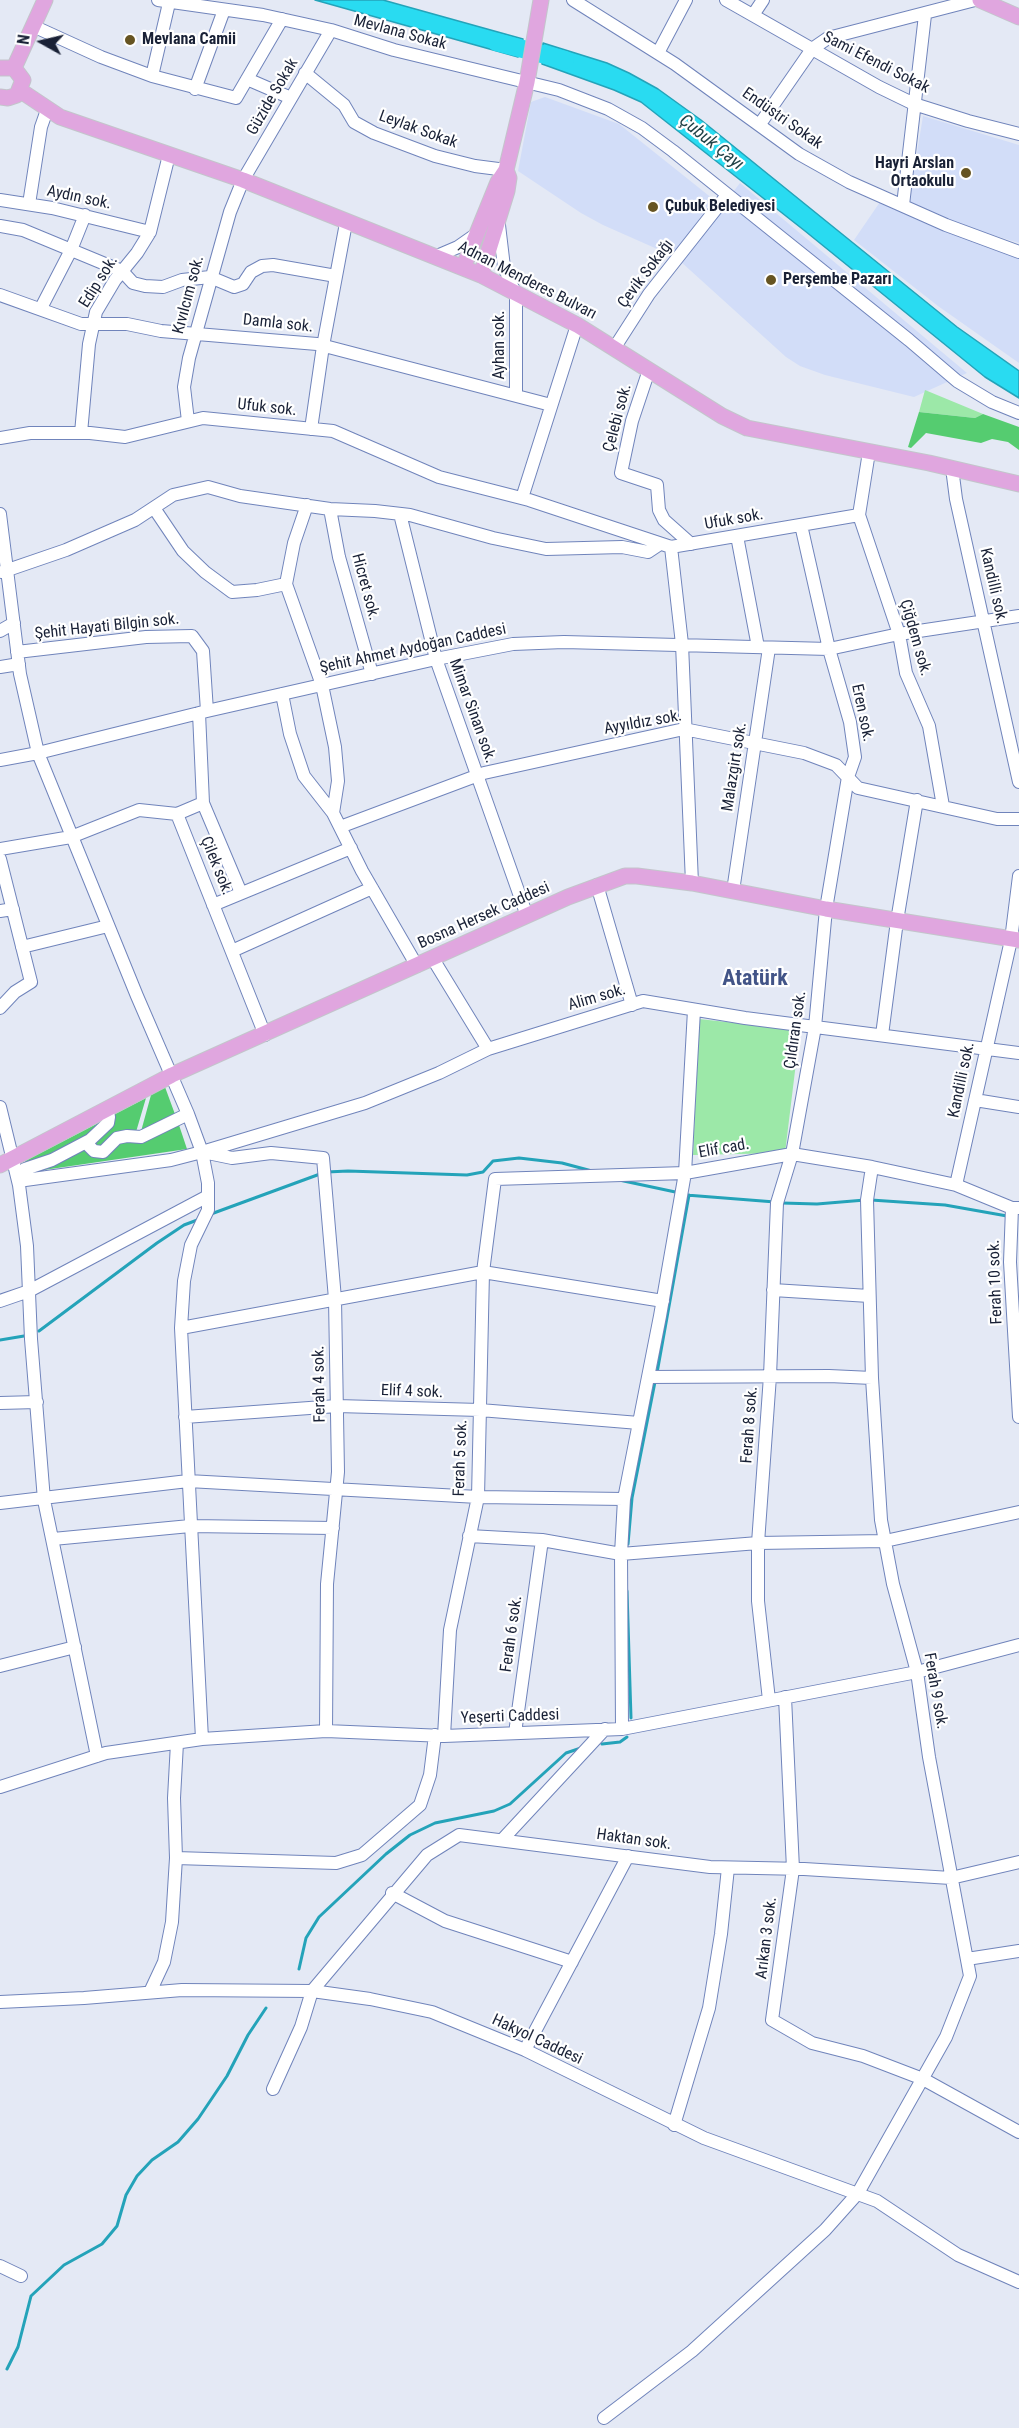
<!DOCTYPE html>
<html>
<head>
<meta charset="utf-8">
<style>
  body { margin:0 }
  #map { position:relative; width:1019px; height:2428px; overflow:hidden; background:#e4e9f5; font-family:"Roboto Condensed",sans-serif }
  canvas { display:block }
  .north { position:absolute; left:12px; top:12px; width:60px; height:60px; -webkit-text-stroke:4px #fff; paint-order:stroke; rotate:278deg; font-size:16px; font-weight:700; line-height:24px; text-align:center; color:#192136 }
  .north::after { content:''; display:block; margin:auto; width:21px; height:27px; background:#192136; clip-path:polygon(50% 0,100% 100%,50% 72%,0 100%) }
</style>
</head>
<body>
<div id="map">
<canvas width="1019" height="2428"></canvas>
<div class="north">N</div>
</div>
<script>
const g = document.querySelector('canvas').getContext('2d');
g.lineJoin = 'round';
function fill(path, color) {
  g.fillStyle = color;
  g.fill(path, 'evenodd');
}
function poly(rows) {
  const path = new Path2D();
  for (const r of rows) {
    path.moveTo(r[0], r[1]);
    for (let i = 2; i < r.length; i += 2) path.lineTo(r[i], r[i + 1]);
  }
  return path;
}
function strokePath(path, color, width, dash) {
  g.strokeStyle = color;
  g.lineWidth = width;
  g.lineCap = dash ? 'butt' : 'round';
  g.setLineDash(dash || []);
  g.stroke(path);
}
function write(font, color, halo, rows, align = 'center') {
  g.font = font + ' "Roboto Condensed",sans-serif';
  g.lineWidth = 4.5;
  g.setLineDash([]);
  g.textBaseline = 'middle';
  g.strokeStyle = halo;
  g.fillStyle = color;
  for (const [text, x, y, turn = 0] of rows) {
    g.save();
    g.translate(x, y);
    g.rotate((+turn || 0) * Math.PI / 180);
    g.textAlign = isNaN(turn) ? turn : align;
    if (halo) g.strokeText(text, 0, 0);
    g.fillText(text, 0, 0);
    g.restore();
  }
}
fill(poly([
  [545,97,619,124,713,199,673,256,603,225,581,213,518,171,531,102],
  [923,116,1019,145,1019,243,960,225,909,202],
  [740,183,967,373,914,397,825,375,800,366,786,357,680,261],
  [880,202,1019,257,1019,363,938,306,854,240]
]), '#d2ddf8');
fill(poly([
  [925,390,983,414,975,418,919,412],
  [699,1019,800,1030,785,1153,693,1155]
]), '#9ce8a8');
fill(poly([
  [919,412,975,418,983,414,1019,427,1019,450,1008,442,992,439,981,443,926,433,911,448,908,447],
  [165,1087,176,1117,140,1135,151,1095],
  [146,1098,136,1132,102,1149,91,1143,113,1119,115,1114],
  [104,1120,85,1141,27,1167,25,1161],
  [178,1122,187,1149,30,1172,82,1147,92,1154,117,1142]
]), '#55cc70');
const water = poly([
  [315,0,383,0,523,39,518,57,315,0],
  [543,43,607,63,629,73,658,89,701,120,957,327,1019,371,1019,398,985,377,805,231,641,102,614,90,542,64,543,43]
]);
fill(water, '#29dbf1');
strokePath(water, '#24a3b9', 1.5);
strokePath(poly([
  [327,1172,348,1171,467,1175,483,1172,493,1161,519,1158,562,1163,592,1171],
  [619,1180,680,1193],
  [686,1195,775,1202],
  [871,1200,945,1205,1007,1216],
  [782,1203,817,1204,865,1200],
  [211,1214,320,1174],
  [39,1331,157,1243,184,1225,200,1219],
  [0,1340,24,1336],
  [657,1373,689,1195],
  [628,1544,632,1498,655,1382],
  [627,1591,631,1718],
  [602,1744,620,1742,627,1737],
  [299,1969,306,1938,319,1917,386,1854,410,1835,435,1823,494,1811,510,1804,566,1753,581,1748],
  [7,2369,18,2347,31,2296,64,2265,102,2244,117,2226,126,2195,137,2176,152,2160,178,2142,198,2119,227,2076,248,2035,266,2008]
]), '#24a3b9', 3);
strokePath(poly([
  [496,42,565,60]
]), '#29dbf1', 18);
const minor = poly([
  [158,0,263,15,331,30,394,50,559,90,608,109,642,128,673,151,909,340,957,381,992,402,1019,413],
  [573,0,675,64,799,154,849,182,946,225,1019,252],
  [726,0,879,87,914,104,968,121,1019,134],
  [753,15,763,0],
  [33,26,101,57,152,76,236,98,282,19],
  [658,53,686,0],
  [305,73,344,105,354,122,374,133,435,156,475,166,506,170],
  [152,76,169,3],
  [247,79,291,98],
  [195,89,224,10],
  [760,124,812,49,828,38,975,0],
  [0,200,52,208,150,232],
  [29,204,41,127,47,110],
  [903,205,925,15],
  [499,225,504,267,516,295,516,395],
  [0,226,23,230,122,271,133,283,145,286,163,287,182,280,210,277,234,287,243,284,251,272,262,266,273,265,336,276],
  [437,256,458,247,478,233],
  [0,295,81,324,127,324,161,331,317,344,551,405],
  [41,308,71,250,85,215],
  [615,347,649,294,727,195],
  [649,370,632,421,621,473,657,485,659,510,664,520,691,544],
  [188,421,184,387,189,358,230,212,243,180,331,30],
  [311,429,323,346,346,223],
  [81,433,89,344,96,312,115,280,137,253,150,232,169,155],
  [0,438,30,433,90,433,125,437,203,418,333,431,439,477,529,500,671,547,859,515,869,452],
  [952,468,956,499,1019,782],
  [522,498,577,325],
  [307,505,294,543,286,584,322,685,335,747,338,781,333,813],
  [154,508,183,551,205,572,232,592,257,590,286,584],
  [330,509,339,557,372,674],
  [0,514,20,674,38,753,137,996,188,1114,202,1152,208,1183,208,1210,191,1245,184,1281,181,1328,202,1739],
  [400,514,436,659,527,916],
  [859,515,899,634,906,673,929,726,943,806],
  [737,536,758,647],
  [671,547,682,644,692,883],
  [2,572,66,550,135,520,173,495,208,487,240,496,330,509,375,511,410,515,493,538,546,549,622,547,648,552,660,544],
  [0,631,14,623],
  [17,652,146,637,192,636,203,651,207,711],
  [0,667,19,664],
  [282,694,290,734,304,776,333,813,362,871,417,966],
  [199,713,203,803],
  [0,760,38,753,207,711,436,659,513,644,564,642,829,649,899,634,1019,616],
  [177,814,203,803,241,893],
  [340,827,484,773,684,729,804,753,836,765,858,788,997,819,1019,819],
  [0,849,71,837,139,810,177,814,265,1035],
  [0,859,31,982,15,992,0,1008],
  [597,885,632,1005],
  [733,891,769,648],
  [213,905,351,848],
  [0,911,13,909],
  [22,947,108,926],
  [232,951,372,888],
  [433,959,488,1049],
  [882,1035,897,921,917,800],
  [975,1100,1019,1107],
  [0,1107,19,1185,27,1246,31,1339,44,1500,97,1756],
  [86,1143,94,1151,103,1152,117,1138,127,1136,141,1137,188,1114],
  [203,1152,232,1158,271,1153,323,1158,335,1299,338,1472,327,1584,326,1731],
  [26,1179,25,1169,52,1160,90,1140,108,1123,109,1117,107,1109],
  [18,1181,171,1160,202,1152,365,1103,439,1073,488,1049,643,1001,745,1018,1019,1053],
  [956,1185,1011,940,1019,876],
  [1012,1208,1010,1262,1019,1417],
  [773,1290,869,1296],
  [0,1301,29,1291,208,1196],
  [181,1328,483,1272,663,1301],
  [648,1377,829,1376,872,1378],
  [0,1403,37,1402],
  [185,1417,337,1406,480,1410,639,1423],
  [0,1503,188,1481,478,1497,624,1499],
  [469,1536,542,1540,621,1554,758,1543,885,1541,1019,1512],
  [53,1539,190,1526,333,1528],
  [0,1666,75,1647],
  [785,1697,793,1869,772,2020,812,2043,863,2056,923,2079,1019,2132],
  [769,1700,758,1601,758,1543,770,1376,777,1203,792,1154,815,1027,826,909,848,777,855,757,850,722,829,649,801,525],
  [622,1729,621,1554,624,1499,660,1316,685,1173,694,1010],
  [515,1733,542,1540],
  [444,1736,450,1630,478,1497,483,1272,495,1179,685,1173,792,1154,872,1167,956,1185,1012,1208,1019,1208],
  [0,1787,106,1753,202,1739,326,1731,444,1736,622,1729,917,1672,1019,1645],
  [502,1840,605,1729],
  [176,1858,336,1863,362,1855,420,1805,430,1775,435,1735],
  [392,1893,445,1921,572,1962],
  [967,1959,1019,1951],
  [150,1992,164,1962,172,1922,176,1858,174,1798,177,1743],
  [0,2002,84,1998,182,1990,312,1991,370,1999,432,2012,525,2050,704,2138,877,2201,958,2255,1019,2282],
  [525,2050,628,1856],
  [273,2089,301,2027,312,1991,427,1855,459,1835,710,1867,804,1869,951,1878,1019,1862],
  [674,2125,709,2008,721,1934,728,1868],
  [0,2266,21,2276],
  [604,2418,692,2351,825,2230,858,2193,946,2037,970,1976,929,1757,917,1672,893,1584,881,1520,872,1378,867,1200,872,1167]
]);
const major = poly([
  [980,0,1019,17],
  [0,68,14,68,23,80,17,95,8,98,0,97],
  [14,68,45,0],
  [21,91,60,117,243,180,481,275,577,325,722,416,747,428,929,463,1019,484],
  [463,268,498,182,506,170,527,82,541,0],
  [481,275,507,191,509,178,506,170],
  [0,1165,172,1075,568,897,625,876,637,876,692,883,826,909,1019,940]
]);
strokePath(minor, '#7084bb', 14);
strokePath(major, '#c3c5cb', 17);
strokePath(minor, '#fff', 12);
strokePath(major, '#e0a6df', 15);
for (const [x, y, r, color] of [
  [130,40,6,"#665422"],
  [966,173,6,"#665422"],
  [653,207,6,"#665422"],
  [771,280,6,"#665422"]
]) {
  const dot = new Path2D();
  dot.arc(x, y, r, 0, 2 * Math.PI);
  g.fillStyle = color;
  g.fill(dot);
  strokePath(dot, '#fff', 2);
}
write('16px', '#192136', '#fff', [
  ["Mevlana Sokak",400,33,15],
  ["Sami Efendi Sokak",876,63,27],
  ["Güzide Sokak",273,97,-60],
  ["Endüstri Sokak",782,119,35],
  ["Leylak Sokak",418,130,20],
  ["Aydın sok.",79,198,12],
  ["Çevik Sokağı",646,274,-53],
  ["Adnan Menderes Bulvarı",527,281,27],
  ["Edip sok.",99,282,-58],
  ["Kıvılcım sok.",189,295,-75],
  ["Damla sok.",278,324,6],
  ["Ayhan sok.",500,345,-90],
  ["Ufuk sok.",267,408,6],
  ["Çelebi sok.",618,418,-75],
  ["Ufuk sok.",734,520,-10],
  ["Kandilli sok.",993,586,77],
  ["Hicret sok.",365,587,75],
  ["Şehit Hayati Bilgin sok.",107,627,-6],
  ["Çiğdem sok.",915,638,74],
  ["Şehit Ahmet Aydoğan Caddesi",413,649,-12],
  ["Mimar Sinan sok.",472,711,70],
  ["Eren sok.",862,713,78],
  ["Ayyıldız sok.",643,723,-10],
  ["Malazgirt sok.",735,767,-81],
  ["Çilek sok.",216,866,68],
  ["Bosna Hersek Caddesi",484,916,-24],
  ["Alim sok.",597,998,-16],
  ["Çıldıran sok.",796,1030,-82],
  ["Kandilli sok.",962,1080,-78],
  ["Elif cad.",724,1149,-10],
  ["Ferah 10 sok.",996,1282,-92],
  ["Ferah 4 sok.",320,1384,-91],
  ["Elif 4 sok.",412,1392,2],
  ["Ferah 8 sok.",750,1425,-86],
  ["Ferah 5 sok.",461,1458,-88],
  ["Ferah 6 sok.",512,1634,-82],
  ["Ferah 9 sok.",935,1691,80],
  ["Yeşerti Caddesi",510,1717,-2],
  ["Haktan sok.",634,1840,8],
  ["Arıkan 3 sok.",767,1938,-83],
  ["Hakyol Caddesi",537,2040,25]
]);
write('bold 16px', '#192136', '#fff', [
  ["Mevlana Camii",142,40],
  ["Hayri Arslan",954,164,"right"],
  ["Ortaokulu",954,182,"right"],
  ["Çubuk Belediyesi",665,207],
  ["Perşembe Pazarı",783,280]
], 'left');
write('italic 18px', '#234449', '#fff', [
  ["Çubuk Çayı",711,143,39]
]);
write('bold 22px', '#425487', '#fff', [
  ["Atatürk",755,979]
]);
</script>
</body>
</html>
